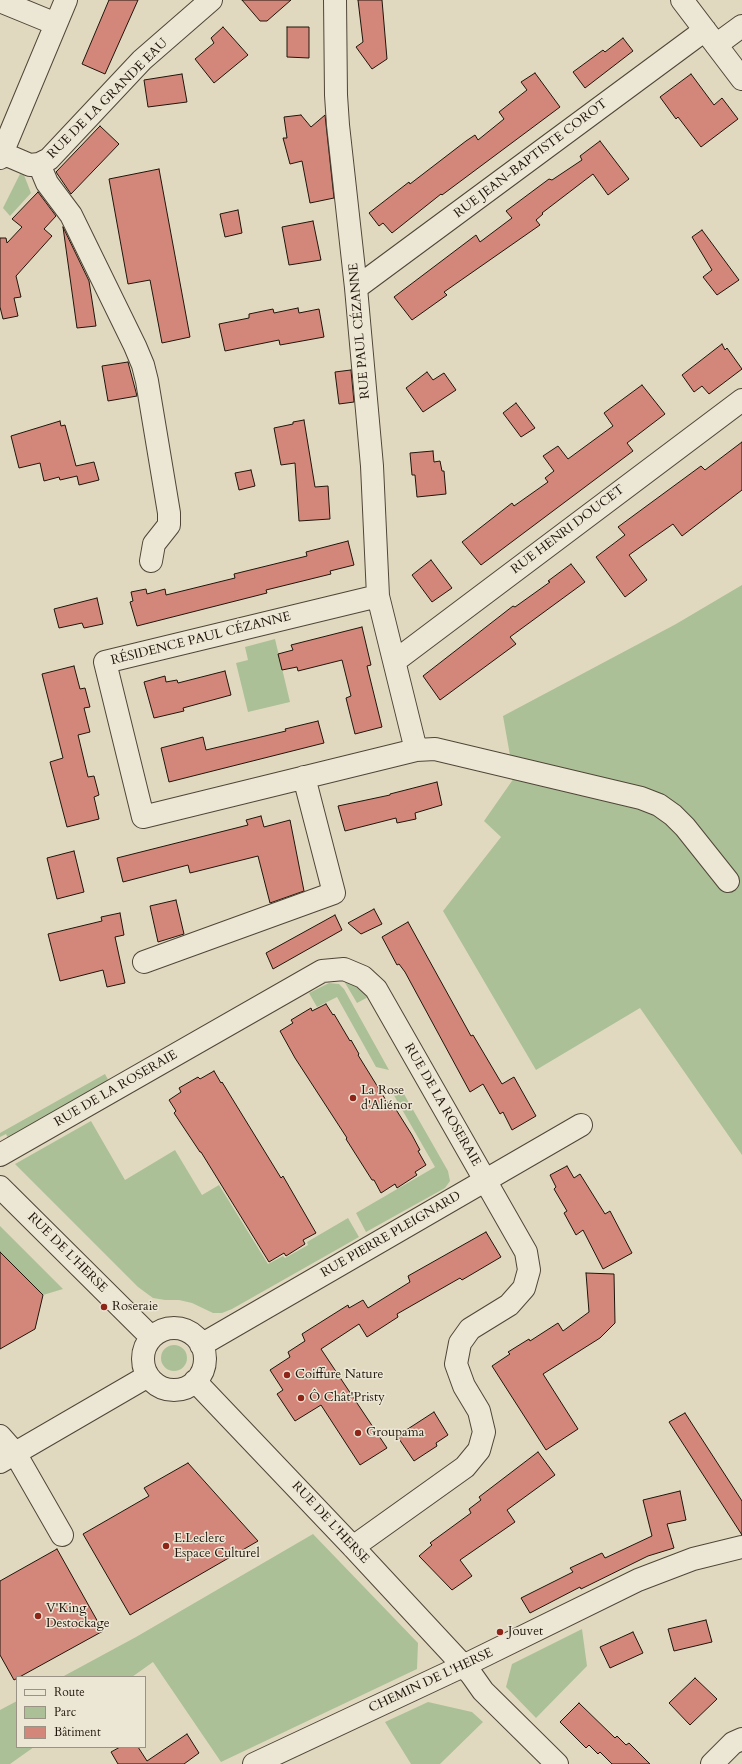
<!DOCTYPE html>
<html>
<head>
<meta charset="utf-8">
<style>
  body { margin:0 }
  #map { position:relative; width:742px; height:1764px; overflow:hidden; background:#e1d9bf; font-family:Cardo,serif }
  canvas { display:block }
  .legend { position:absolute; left:16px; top:1676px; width:130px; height:72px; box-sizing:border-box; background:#ece6d5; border:1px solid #9a9284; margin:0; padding:5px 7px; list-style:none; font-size:12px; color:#20150a }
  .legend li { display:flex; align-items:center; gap:8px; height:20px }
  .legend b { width:20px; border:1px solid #9a9284 }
</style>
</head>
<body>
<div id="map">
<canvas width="742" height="1764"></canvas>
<ul class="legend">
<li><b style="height:5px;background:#ece6d5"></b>Route</li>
<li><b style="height:11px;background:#acc097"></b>Parc</li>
<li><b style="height:11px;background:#d3877a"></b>Bâtiment</li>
</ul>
</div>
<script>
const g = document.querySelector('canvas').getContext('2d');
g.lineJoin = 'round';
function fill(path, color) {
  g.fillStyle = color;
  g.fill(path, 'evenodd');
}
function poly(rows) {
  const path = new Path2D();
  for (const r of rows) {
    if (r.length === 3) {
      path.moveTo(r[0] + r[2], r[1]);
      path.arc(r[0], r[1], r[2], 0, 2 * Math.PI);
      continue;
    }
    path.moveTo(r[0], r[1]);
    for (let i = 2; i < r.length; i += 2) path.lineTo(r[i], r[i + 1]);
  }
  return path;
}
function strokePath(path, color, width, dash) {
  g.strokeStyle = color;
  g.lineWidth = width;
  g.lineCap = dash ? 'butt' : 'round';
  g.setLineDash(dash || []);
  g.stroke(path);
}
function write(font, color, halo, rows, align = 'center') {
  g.font = font + ' Cardo,serif';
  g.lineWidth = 3;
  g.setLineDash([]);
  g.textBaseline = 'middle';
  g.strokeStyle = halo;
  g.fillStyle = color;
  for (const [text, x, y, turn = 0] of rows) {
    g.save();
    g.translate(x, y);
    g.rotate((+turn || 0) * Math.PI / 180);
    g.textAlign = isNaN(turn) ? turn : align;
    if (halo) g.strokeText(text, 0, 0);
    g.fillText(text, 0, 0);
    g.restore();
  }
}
fill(poly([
  [20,174,24,175,31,193,10,216,3,208],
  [742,585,742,1155,640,1008,536,1070,443,911,501,837,484,821,514,778,503,716,676,624],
  [275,639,290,702,248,712,236,663,248,660,245,647],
  [341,976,348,977,370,996,357,1003],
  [329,983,339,984,344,989,389,1070,376,1067,337,997,317,1007,309,993],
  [105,1074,111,1085,10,1142,6,1134,0,1137,0,1133],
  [400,1087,448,1171,450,1181,445,1188,366,1232,356,1213,435,1167,392,1092],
  [91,1121,125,1180,175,1150,202,1195,219,1185,268,1264,283,1256,285,1258,308,1245,307,1242,348,1218,359,1237,232,1309,222,1313,213,1313,192,1303,179,1300,165,1300,153,1298,138,1287,15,1164],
  [0,1226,63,1289,43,1295,0,1252],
  [174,1358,13],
  [313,1534,418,1643,417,1669,221,1762,153,1662,132,1677,62,1677,136,1637],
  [582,1629,587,1666,536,1718,506,1687,512,1664],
  [17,1701,17,1747,34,1747,10,1764,0,1764,0,1710],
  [428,1702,472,1712,483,1722,440,1764,411,1764,385,1722]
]), '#acc097');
const building = poly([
  [109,0,138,0,105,74,82,64,109,0],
  [242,0,291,0,267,21,260,21,242,0],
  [358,0,382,0,387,59,372,69,356,47,363,42,358,0],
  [223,27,248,55,214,83,195,59,214,43,211,38,223,27],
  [287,27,309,27,309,58,287,57,287,27],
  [623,38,633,51,585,88,573,72,603,50,605,52,623,38],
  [535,73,560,107,442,195,441,194,392,233,383,223,379,226,369,213,409,182,410,184,466,141,475,135,478,140,504,119,499,112,527,90,521,82,535,73],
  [182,74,187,102,148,107,144,80,182,74],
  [691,74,714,105,722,98,738,119,701,147,678,117,676,119,660,97,691,74],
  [301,115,311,127,325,115,334,198,310,203,302,161,290,164,283,138,287,138,284,117,301,115],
  [100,126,119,144,71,194,56,172,100,126],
  [600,141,629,179,608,195,593,174,542,213,543,214,536,220,540,225,444,292,447,295,412,320,394,297,476,235,480,242,512,218,506,211,549,179,552,180,582,160,580,156,600,141],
  [159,169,190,337,162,343,150,280,128,284,109,179,159,169],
  [38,192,56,216,44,229,52,236,16,276,21,297,14,298,18,316,3,319,0,307,0,238,6,238,7,243,22,227,12,219,38,192],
  [238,210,242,233,225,237,220,214,238,210],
  [313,221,321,260,289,265,282,227,313,221],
  [63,227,89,281,96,326,77,328,63,227],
  [702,230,739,280,717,295,703,277,712,270,692,237,702,230],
  [298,308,299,313,319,309,324,337,280,345,279,340,225,351,219,324,249,318,249,314,273,309,274,313,298,308],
  [722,344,725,350,727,348,742,369,709,394,702,386,694,392,682,375,722,344],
  [128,362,137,396,108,401,102,366,128,362],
  [351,370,354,402,339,404,335,372,351,370],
  [427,372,433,380,444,373,456,390,423,412,406,388,427,372],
  [642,385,665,414,627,443,633,451,481,565,462,542,512,503,514,506,548,482,545,478,554,471,543,456,558,446,568,459,613,426,604,413,642,385],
  [516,403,535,428,521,437,503,413,516,403],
  [304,420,315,487,328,486,330,519,299,521,295,463,281,465,274,428,293,424,293,422,304,420],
  [60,421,61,426,65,425,76,466,94,462,99,480,79,485,77,476,60,480,59,477,44,481,40,463,19,468,11,436,60,421],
  [742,442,742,490,682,536,673,524,629,555,647,580,625,597,596,557,625,535,618,527,701,466,705,470,742,442],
  [433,451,434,462,440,461,442,471,444,471,446,494,417,497,415,475,412,475,410,453,433,451],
  [251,470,255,486,239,490,235,473,251,470],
  [348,541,354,565,330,571,331,574,266,590,267,593,137,626,130,602,133,601,131,592,146,589,147,594,165,589,166,595,235,578,234,574,307,556,306,552,348,541],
  [431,560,452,588,432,602,412,575,431,560],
  [571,564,585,582,510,637,516,644,440,700,423,676,513,606,515,607,550,582,548,581,571,564],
  [97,598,103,624,84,628,82,623,59,628,54,609,97,598],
  [362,627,371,665,367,666,382,727,355,734,346,698,351,696,342,660,298,671,297,667,282,670,278,654,293,650,291,645,362,627],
  [74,666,80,689,85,688,90,707,84,708,90,732,78,735,88,777,94,776,99,795,94,797,99,819,67,827,50,762,63,758,42,674,74,666],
  [225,671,231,695,183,708,184,711,154,718,144,682,165,676,166,682,177,680,178,683,225,671],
  [318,721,324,743,169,782,161,748,203,737,206,750,286,731,285,729,318,721],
  [437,782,442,805,415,813,416,819,397,823,396,818,345,831,338,806,390,795,390,794,437,782],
  [261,816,264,827,290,820,304,891,270,903,258,856,190,873,188,865,123,882,117,858,248,825,246,820,261,816],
  [74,851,84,892,57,899,47,858,74,851],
  [176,900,184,934,158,942,150,906,176,900],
  [374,909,382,924,361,934,348,923,374,909],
  [120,913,124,935,115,937,125,983,107,987,103,970,60,981,48,934,102,921,101,917,120,913],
  [335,915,342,930,273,969,266,953,335,915],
  [408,922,471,1036,473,1035,502,1084,514,1077,536,1116,512,1130,503,1112,500,1114,483,1084,470,1092,405,972,399,964,397,965,382,937,408,922],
  [326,1004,333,1015,334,1014,350,1041,351,1040,359,1054,358,1055,392,1110,395,1108,412,1135,420,1150,418,1151,426,1165,415,1172,417,1175,397,1188,395,1184,381,1193,374,1180,372,1180,346,1139,347,1138,295,1058,280,1031,293,1023,291,1020,311,1008,312,1011,326,1004],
  [214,1071,221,1083,222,1082,281,1178,283,1176,316,1233,303,1240,305,1244,286,1256,284,1253,269,1262,201,1152,200,1152,174,1113,176,1111,169,1100,181,1092,179,1088,198,1077,200,1079,214,1071],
  [567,1166,574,1178,580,1174,605,1214,610,1211,632,1253,603,1269,583,1230,576,1235,564,1213,567,1211,554,1189,556,1187,550,1175,567,1166],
  [486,1232,501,1257,462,1280,460,1278,397,1314,398,1317,367,1337,359,1324,321,1349,387,1448,360,1465,321,1405,295,1421,277,1394,283,1390,270,1370,290,1357,288,1352,305,1341,302,1334,348,1305,349,1308,363,1300,368,1308,410,1282,408,1276,486,1232],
  [0,1252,43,1295,35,1329,0,1349,0,1252],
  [586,1273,614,1274,615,1323,600,1338,543,1374,578,1429,546,1450,492,1366,510,1354,508,1352,529,1339,530,1341,558,1323,563,1331,589,1312,586,1273],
  [434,1412,448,1435,436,1443,437,1446,414,1461,397,1436,434,1412],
  [685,1413,742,1501,742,1535,669,1422,685,1413],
  [538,1452,555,1475,507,1510,515,1522,460,1560,472,1576,452,1590,419,1556,432,1545,430,1543,471,1513,469,1509,481,1500,479,1497,538,1452],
  [188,1463,258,1541,130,1615,83,1534,149,1496,144,1488,188,1463],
  [680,1491,686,1520,667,1524,674,1548,648,1556,581,1589,580,1587,530,1613,521,1598,573,1572,570,1568,602,1553,605,1558,652,1536,643,1500,680,1491],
  [57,1549,103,1631,14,1680,0,1655,0,1581,57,1549],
  [706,1620,712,1642,674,1651,668,1629,706,1620],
  [633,1632,643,1653,610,1668,600,1647,633,1632],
  [695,1678,717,1699,690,1725,669,1703,695,1678],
  [579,1703,615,1738,617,1736,626,1745,629,1743,650,1764,612,1764,600,1752,598,1754,589,1745,586,1748,560,1722,579,1703],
  [187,1734,199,1753,184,1764,118,1764,111,1752,120,1747,138,1747,147,1761,187,1734]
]);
fill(building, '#d3877a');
strokePath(building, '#20150a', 1);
const minor = poly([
  [335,0,336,95,338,125,356,288,372,466,378,596,416,750,143,817,105,662,378,596],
  [682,0,742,79],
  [0,1,56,24],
  [716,45,742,26],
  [2,153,30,165,39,164,49,159,142,60,211,0],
  [0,158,66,0],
  [39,164,47,183,71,215,135,346,143,365,147,381,169,513,169,525,154,544,151,561],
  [356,288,705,30],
  [395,661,742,400],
  [416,750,435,749,641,798,659,805,673,815,685,827,728,881],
  [144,962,334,893,304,777],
  [0,1155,322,971,344,969,363,977,376,989,526,1252,529,1270,524,1288,509,1305,470,1329,460,1343,456,1364,464,1386,479,1411,484,1432,479,1450,465,1467,353,1547],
  [0,1187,151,1337],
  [174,1359,31],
  [201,1345,581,1125],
  [195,1381,353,1547,471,1674,483,1691,557,1764],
  [0,1436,15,1453,62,1535],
  [0,1462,148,1376],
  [254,1764,463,1666,638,1580,693,1559,742,1547],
  [712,1764,733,1743,742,1739]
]);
strokePath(minor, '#504637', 24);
strokePath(minor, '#ece6d5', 22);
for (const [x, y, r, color] of [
  [353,1098,4,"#8f2418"],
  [104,1307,4,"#8f2418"],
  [287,1375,4,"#8f2418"],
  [301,1398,4,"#8f2418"],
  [358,1433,4,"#8f2418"],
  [166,1546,4,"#8f2418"],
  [38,1616,4,"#8f2418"],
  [500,1632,4,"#8f2418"]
]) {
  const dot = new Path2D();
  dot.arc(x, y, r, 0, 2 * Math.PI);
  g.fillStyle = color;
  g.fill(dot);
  strokePath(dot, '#ece6d5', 1.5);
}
write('13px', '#20150a', '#ece6d5', [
  ["RUE DE LA GRANDE EAU",108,99,-45],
  ["RUE JEAN-BAPTISTE COROT",531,159,-37],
  ["RUE PAUL CÉZANNE",360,331,-95],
  ["RUE HENRI DOUCET",568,530,-37],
  ["RÉSIDENCE PAUL CÉZANNE",201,639,-14],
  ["RUE DE LA ROSERAIE",116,1089,-30],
  ["RUE DE LA ROSERAIE",442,1105,60],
  ["RUE PIERRE PLEIGNARD",391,1235,-30],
  ["RUE DE L'HERSE",67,1253,45],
  ["RUE DE L'HERSE",330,1523,47],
  ["CHEMIN DE L'HERSE",431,1681,-25]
]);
write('13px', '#20150a', '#ece6d5', [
  ["La Rose",361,1091],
  ["d'Aliénor",361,1106],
  ["Roseraie",112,1307],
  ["Coiffure Nature",295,1375],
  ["Ô Chât'Pristy",309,1398],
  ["Groupama",366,1433],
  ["E.Leclerc",174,1539],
  ["Espace Culturel",174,1554],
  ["V'King",46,1609],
  ["Destockage",46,1624],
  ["Jouvet",508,1632]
], 'left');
</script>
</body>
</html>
